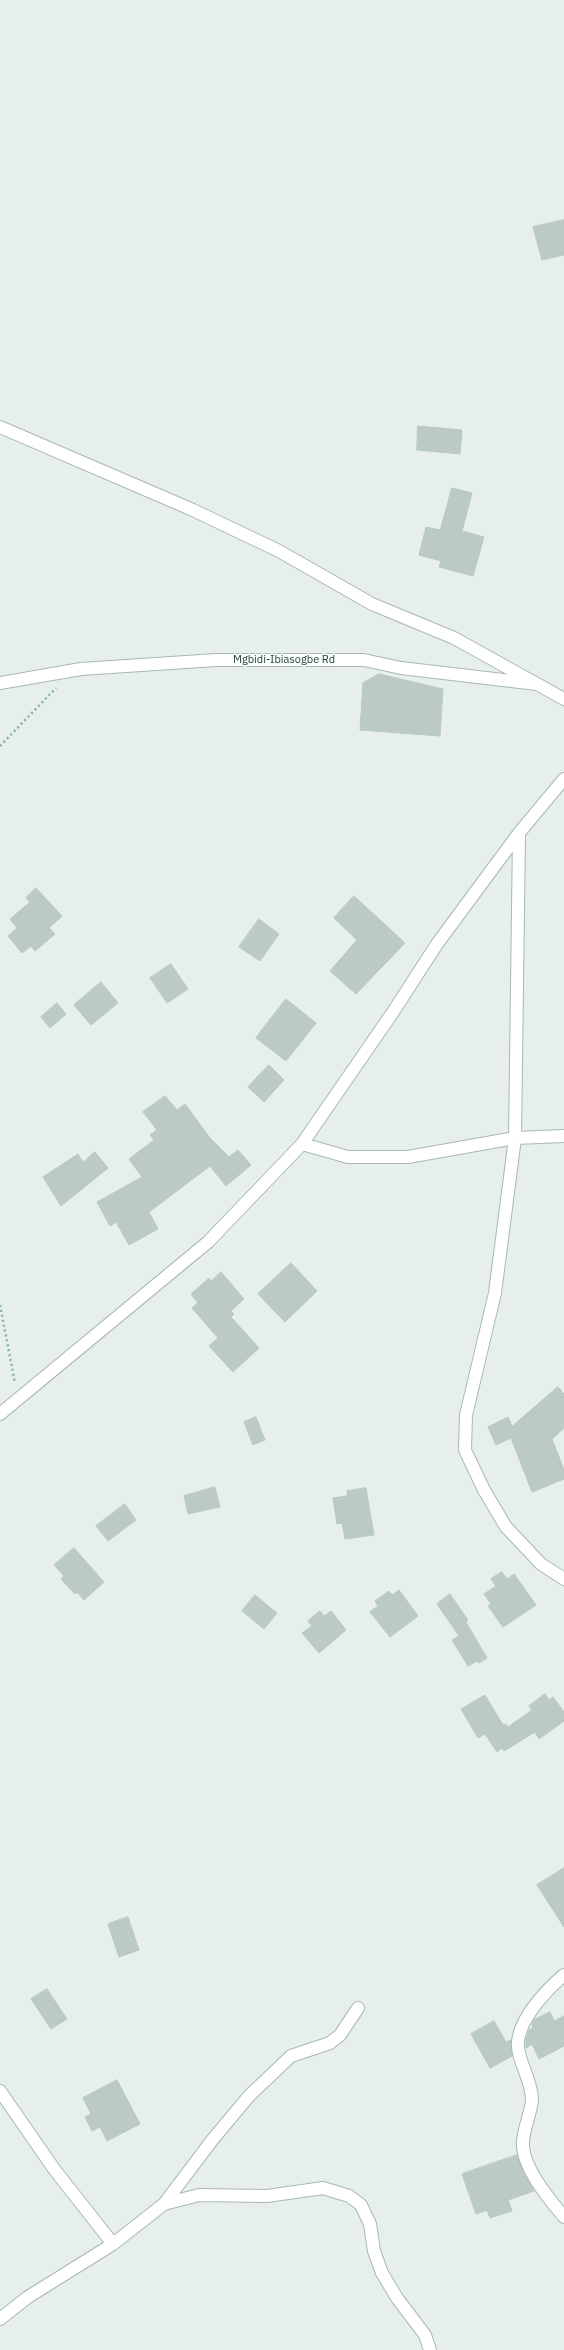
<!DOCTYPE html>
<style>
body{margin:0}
canvas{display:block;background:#e6efeb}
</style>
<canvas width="564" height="2350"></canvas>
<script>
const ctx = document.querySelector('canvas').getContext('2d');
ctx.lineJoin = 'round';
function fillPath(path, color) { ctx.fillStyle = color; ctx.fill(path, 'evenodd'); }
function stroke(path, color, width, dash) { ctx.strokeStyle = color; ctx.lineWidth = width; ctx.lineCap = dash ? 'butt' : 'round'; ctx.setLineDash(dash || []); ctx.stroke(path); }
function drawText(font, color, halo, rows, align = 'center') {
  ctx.font = font + ' "IBM Plex Sans",sans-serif'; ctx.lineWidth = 3; ctx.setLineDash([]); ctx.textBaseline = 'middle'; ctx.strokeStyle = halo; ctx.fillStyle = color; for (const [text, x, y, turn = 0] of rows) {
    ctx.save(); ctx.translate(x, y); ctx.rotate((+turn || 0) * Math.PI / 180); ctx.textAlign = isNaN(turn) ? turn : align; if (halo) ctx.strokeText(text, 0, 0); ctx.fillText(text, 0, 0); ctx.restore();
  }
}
const building = new Path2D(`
 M 564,220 L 564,255 L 542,260 L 533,227 Z
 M 418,426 L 462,430 L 460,454 L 417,450 Z
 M 452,488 L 472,493 L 462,531 L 484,537 L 473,576 L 439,567 L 441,561 L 419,555 L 426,527 L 440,530 Z
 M 379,674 L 443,689 L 440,736 L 360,730 L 363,683 Z
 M 36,888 L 62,916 L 49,928 L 55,934 L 35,951 L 31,946 L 22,953 L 8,936 L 17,928 L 10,919 L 30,902 L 26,898 Z
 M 354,896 L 405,943 L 356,994 L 330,971 L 357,940 L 334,918 Z
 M 259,919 L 279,934 L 260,961 L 239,947 Z
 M 171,964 L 188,989 L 167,1003 L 150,978 Z
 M 101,982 L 118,1003 L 91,1025 L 74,1005 Z
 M 286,999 L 316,1023 L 286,1061 L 256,1038 Z
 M 57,1003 L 66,1014 L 50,1028 L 41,1017 Z
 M 269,1065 L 284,1080 L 264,1102 L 248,1087 Z
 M 165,1096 L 177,1110 L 185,1104 L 210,1138 L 229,1157 L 238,1150 L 251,1165 L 226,1186 L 210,1166 L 149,1212 L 158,1229 L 129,1245 L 116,1222 L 110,1226 L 97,1202 L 142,1177 L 129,1159 L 154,1140 L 150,1135 L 157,1130 L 143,1112 Z
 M 95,1152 L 108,1168 L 61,1206 L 43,1177 L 78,1154 L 83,1162 Z
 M 291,1263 L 317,1291 L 285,1322 L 258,1294 Z
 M 221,1272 L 244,1299 L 231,1311 L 234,1314 L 231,1317 L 259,1348 L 233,1372 L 209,1346 L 218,1338 L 192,1308 L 198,1303 L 191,1294 L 209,1278 L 211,1281 Z
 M 558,1387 L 564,1394 L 564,1428 L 552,1439 L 564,1470 L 564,1479 L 532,1492 L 511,1438 L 496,1445 L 488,1427 L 508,1417 L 512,1426 Z
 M 256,1417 L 265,1440 L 253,1445 L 244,1422 Z
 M 215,1487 L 220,1507 L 188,1514 L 184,1496 Z
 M 366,1488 L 374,1535 L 345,1539 L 342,1523 L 337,1524 L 333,1498 L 347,1496 L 347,1491 Z
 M 125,1504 L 136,1520 L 108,1541 L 96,1526 Z
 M 74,1548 L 104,1582 L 84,1600 L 77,1592 L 75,1594 L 61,1579 L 64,1576 L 54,1565 Z
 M 502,1572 L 507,1579 L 514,1574 L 536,1605 L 503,1627 L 488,1606 L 491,1604 L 484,1594 L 496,1586 L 491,1579 Z
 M 399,1590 L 418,1616 L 390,1637 L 370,1612 L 378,1606 L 375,1601 L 389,1591 L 392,1595 Z
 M 450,1594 L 468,1620 L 466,1622 L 487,1658 L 479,1663 L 477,1661 L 468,1666 L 452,1640 L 459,1636 L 437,1604 Z
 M 255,1595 L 277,1613 L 264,1629 L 242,1611 Z
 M 320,1611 L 324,1616 L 331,1611 L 346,1630 L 319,1653 L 302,1633 L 312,1626 L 308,1621 Z
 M 545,1694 L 549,1700 L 553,1697 L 564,1712 L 564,1721 L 539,1739 L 535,1732 L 504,1751 L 502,1748 L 497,1752 L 485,1734 L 478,1738 L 461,1709 L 485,1695 L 503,1725 L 506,1724 L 508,1727 L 532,1710 L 529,1706 Z
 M 564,1868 L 564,1927 L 537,1885 Z
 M 128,1917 L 139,1950 L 119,1957 L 108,1924 Z
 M 47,1989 L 67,2019 L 51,2029 L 31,1999 Z
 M 550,2012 L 554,2021 L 564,2016 L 564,2046 L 539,2059 L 532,2044 L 526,2048 L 526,2039 L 529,2030 L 533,2028 L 532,2025 L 534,2020 Z
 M 494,2021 L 506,2042 L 511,2040 L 512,2056 L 490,2068 L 471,2034 Z
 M 117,2080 L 140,2124 L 107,2141 L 100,2127 L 92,2131 L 85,2117 L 91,2114 L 83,2098 Z
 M 517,2155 L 524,2174 L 534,2191 L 508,2200 L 512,2211 L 490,2218 L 487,2210 L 476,2214 L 462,2174 Z`);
fillPath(building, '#bbcac4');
stroke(building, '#b8c9c2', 1);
const street = new Path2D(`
 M 0,427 L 193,510 L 279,551 L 372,604 L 454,638 L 537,684
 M 0,683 L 81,669 L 216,660 L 364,660 L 401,668 L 537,684 L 564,699
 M 519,833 L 515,1138 L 495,1293 L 466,1415 L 465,1450 L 484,1490 L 506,1527 L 541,1564 L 564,1579
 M 302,1144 L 348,1157 L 408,1157 L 515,1138 L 564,1136
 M 0,1414 L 208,1242 L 302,1144 L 393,1012 L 437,944 L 519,833 L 564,779
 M 564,1975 C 546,1990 516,2022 518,2047 C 520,2066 532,2081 532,2100 C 531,2113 524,2127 523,2141 C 521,2166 549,2199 564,2217
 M 0,2091 L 54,2169 L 113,2244
 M 164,2204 L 199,2195 L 267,2196 L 323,2188 L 349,2196 L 361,2205 L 370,2224 L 374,2251 L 382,2273 L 397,2298 L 425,2335 L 430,2350
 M 0,2319 L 28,2297 L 113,2244 L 164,2204 L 213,2139 L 249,2096 L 291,2056 L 330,2043 L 340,2035 L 358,2008`);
stroke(street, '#a8b8b2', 14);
stroke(new Path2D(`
 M 0,746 L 56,688
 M 0,1305 L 15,1383`), '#86b3a5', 2.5, [2, 3]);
stroke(street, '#fff', 12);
drawText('11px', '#24423a', '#f7fbf9', [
 ["Mgbidi-Ibiasogbe Rd",284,660]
]);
</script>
